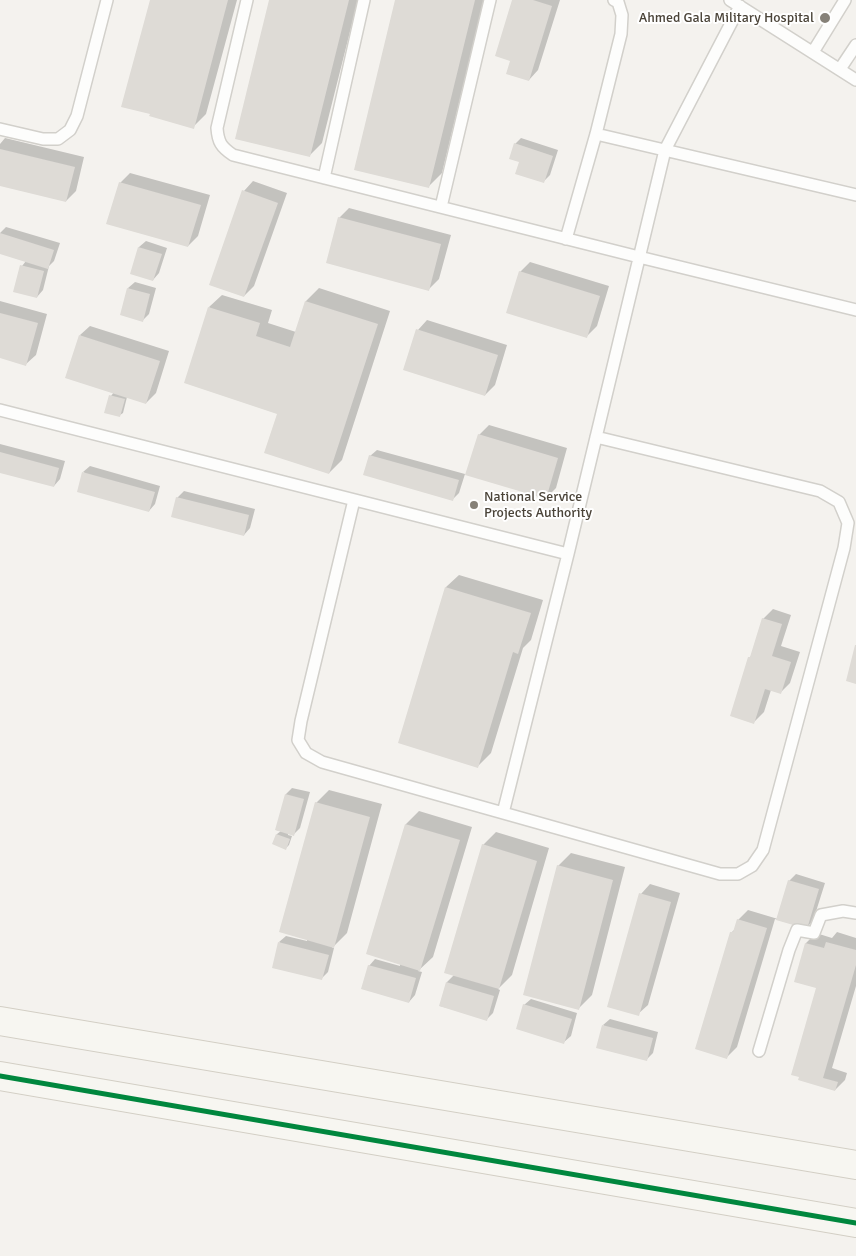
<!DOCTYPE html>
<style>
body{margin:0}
canvas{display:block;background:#f4f2ee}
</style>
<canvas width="856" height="1256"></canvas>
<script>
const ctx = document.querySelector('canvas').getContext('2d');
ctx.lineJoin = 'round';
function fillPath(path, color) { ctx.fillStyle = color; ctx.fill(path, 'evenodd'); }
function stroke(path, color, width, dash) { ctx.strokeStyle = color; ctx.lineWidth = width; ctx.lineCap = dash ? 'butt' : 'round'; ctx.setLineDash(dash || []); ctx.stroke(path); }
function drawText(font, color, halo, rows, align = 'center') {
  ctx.font = font + ' Signika,sans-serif'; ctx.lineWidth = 4; ctx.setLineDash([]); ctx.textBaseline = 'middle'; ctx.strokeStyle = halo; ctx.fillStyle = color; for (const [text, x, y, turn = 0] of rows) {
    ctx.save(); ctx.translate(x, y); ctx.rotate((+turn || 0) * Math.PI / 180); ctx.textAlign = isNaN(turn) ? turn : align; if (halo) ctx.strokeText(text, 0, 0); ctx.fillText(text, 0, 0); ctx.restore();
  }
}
fillPath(new Path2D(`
 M 151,0 L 237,0 L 206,114 L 193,127 L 151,113 Z
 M 271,0 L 358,0 L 322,143 L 309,156 Z
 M 396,0 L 484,0 L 442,173 L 429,186 Z
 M 514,0 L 560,0 L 538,70 L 529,80 L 512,60 Z
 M 5,138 L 84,157 L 76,191 L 66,201 L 0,185 L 0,144 Z
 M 521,138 L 558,150 L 550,175 L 544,181 L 520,161 L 515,144 Z
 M 130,173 L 210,195 L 198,236 L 188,246 L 120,183 Z
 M 253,181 L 287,193 L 254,286 L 244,296 L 244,191 Z
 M 349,208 L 451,235 L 439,279 L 429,289 L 339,218 Z
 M 6,227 L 60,243 L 54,261 L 49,266 L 43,290 L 37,297 L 22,266 L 26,261 L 0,253 L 0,233 Z
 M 146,241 L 167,248 L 159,273 L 153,280 L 131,273 L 139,247 Z
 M 530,262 L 609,286 L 597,326 L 587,336 L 520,272 Z
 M 135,282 L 156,288 L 149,314 L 143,320 L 128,288 Z
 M 319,288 L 390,311 L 342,460 L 329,473 L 279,413 L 209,307 L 222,295 L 272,310 L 268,323 L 296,332 L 306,301 Z
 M 0,301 L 47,314 L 36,355 L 26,364 L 0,357 Z
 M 427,320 L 507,345 L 495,385 L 485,395 L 418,330 Z
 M 90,326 L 169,351 L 156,393 L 146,403 L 127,397 L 123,413 L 120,415 L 111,396 L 114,392 L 80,335 Z
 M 489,425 L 567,448 L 556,488 L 546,498 L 479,435 Z
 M 0,444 L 65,461 L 60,479 L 54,486 L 0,472 Z
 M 377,450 L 465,474 L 459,493 L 453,499 L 370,456 Z
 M 90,466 L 160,486 L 155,504 L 149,511 L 83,472 Z
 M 184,491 L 255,509 L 250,528 L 244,535 L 177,498 Z
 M 459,575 L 543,600 L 531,640 L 523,648 L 491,753 L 478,766 L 446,587 Z
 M 773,609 L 791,615 L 781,646 L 800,652 L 790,683 L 780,693 L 771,690 L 764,712 L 754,722 L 749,658 L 752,655 L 763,619 Z
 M 292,788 L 310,792 L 300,828 L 294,834 L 288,833 L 288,835 L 292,836 L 289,845 L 286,848 L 274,843 L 277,834 L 281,831 L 276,830 L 286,794 Z
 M 329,790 L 382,804 L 347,933 L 332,948 L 334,948 L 328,972 L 321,979 L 279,942 L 286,936 L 307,941 L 316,803 Z
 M 419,811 L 472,827 L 433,957 L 418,971 L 422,972 L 415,995 L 409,1002 L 369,966 L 375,959 L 400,966 L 406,824 Z
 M 496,832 L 549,848 L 512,975 L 498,989 L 500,990 L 493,1013 L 487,1019 L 440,1006 L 447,982 L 454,975 L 483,845 Z
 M 571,853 L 625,867 L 592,995 L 579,1008 L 558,866 Z
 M 796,874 L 825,883 L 813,921 L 806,928 L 775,919 L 737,1047 L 727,1057 L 732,932 L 736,928 L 738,920 L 748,910 L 778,919 L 789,881 Z
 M 650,884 L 680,893 L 648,1005 L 638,1014 L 641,894 Z
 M 837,932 L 856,938 L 856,986 L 832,1068 L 847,1073 L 845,1080 L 835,1090 L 799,1079 L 818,987 L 796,981 L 806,943 L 816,933 L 832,938 Z
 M 531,999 L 577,1013 L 571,1036 L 564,1042 L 524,1005 Z
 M 610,1019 L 658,1032 L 653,1053 L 646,1060 L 603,1025 Z`), '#0003');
fillPath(new Path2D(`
 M 150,0 L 228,0 L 194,129 L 149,116 L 150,114 L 121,107 Z
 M 269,0 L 349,0 L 310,157 L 235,139 Z
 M 395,0 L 475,0 L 429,188 L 354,170 Z
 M 512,0 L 533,0 L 552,6 L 529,81 L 506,74 L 510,61 L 495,56 Z
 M 514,143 L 553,156 L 544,183 L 515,174 L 519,162 L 509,159 Z
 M 0,149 L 75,167 L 66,202 L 0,186 Z
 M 119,182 L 201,205 L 188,247 L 106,224 Z
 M 242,190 L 278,203 L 244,297 L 209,285 Z
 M 338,217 L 441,244 L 429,291 L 326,263 Z
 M 0,233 L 54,250 L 48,269 L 0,254 Z
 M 138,247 L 162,254 L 153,281 L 130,274 Z
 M 20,265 L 44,271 L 37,298 L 13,292 Z
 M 519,271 L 600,296 L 587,338 L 506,313 Z
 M 127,288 L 150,294 L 143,322 L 120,315 Z
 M 305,301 L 378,324 L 329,474 L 264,453 L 277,414 L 184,383 L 208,307 L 260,323 L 256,336 L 290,347 Z
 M 0,313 L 38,323 L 26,366 L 0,358 Z
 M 416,329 L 498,355 L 485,396 L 403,370 Z
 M 79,335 L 160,361 L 146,404 L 65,378 Z
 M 109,395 L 125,399 L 120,417 L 104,413 Z
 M 478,434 L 558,458 L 546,499 L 465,475 Z
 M 0,452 L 59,468 L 54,487 L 0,473 Z
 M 369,455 L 459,480 L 453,501 L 363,475 Z
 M 82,472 L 155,492 L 149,512 L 77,492 Z
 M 176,497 L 249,515 L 244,536 L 171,517 Z
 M 445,587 L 531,613 L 518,654 L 513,652 L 478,768 L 398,743 Z
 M 762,618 L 782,624 L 772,656 L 791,662 L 781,694 L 765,689 L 754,724 L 730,716 L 748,657 L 750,657 Z
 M 855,645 L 856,645 L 856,684 L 846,681 Z
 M 285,794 L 304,799 L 294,836 L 275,830 Z
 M 315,802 L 370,817 L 334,948 L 279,932 Z
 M 405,824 L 460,840 L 420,971 L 366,954 Z
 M 276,834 L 290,839 L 286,850 L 272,844 Z
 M 482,844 L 537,861 L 499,989 L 444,973 Z
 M 557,865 L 613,880 L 579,1010 L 523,995 Z
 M 788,880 L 819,889 L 807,929 L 776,920 Z
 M 639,893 L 671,902 L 639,1016 L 607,1007 Z
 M 737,919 L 767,928 L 727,1059 L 695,1049 L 730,932 L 733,932 Z
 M 278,942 L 329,955 L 322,980 L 272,968 Z
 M 826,942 L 856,950 L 856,965 L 823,1078 L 838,1082 L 835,1091 L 798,1080 L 799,1077 L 791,1075 L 816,988 L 794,982 L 805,943 L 824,948 Z
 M 368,965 L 416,978 L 409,1003 L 361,989 Z
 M 446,982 L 494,996 L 487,1021 L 439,1006 Z
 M 523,1004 L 572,1019 L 564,1044 L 516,1029 Z
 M 602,1025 L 653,1038 L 647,1061 L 596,1048 Z`), '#dedbd6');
const lane = new Path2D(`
 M 247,0 L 217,128 C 218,142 221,147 233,155 L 639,257 L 856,310
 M 730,0 L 856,80
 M 813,52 L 845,0
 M 840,69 L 856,45
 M 0,129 L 43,139 L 58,139 L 70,130 L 77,116 L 107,0
 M 596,134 L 856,195
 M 324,178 L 364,0
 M 441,207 L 490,0
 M 566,239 L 596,134 L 621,34 L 622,15 L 618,2 L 614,0
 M 0,410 L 568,554
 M 354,500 L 301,721 L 298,740 L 306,753 L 322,762 L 720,874 L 738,874 L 752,866 L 763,850 L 844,548 L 848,523 L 839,502 L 820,491 L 596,437
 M 503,813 L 568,554 L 665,150 L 740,6
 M 759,1051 L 789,950 L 797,930 L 814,933 L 821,915 L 843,911 L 856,913`);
const secondary = new Path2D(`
 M 0,1021 L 856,1165
 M 0,1076 L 856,1223`);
stroke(lane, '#d2d0cb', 14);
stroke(secondary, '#d3cfc5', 30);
stroke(lane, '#fdfdfc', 11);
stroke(secondary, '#f7f6f1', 28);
stroke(new Path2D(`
 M 0,1076 L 856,1223`), '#00873e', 5);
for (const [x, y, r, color] of [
 [825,18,6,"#868178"],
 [474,505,5,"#868178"]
]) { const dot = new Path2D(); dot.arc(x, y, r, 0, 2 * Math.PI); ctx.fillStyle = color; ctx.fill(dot); stroke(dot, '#fff', 2); }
drawText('14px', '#4b4439', '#fff', [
 ["Ahmed Gala Military Hospital",814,18],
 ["National Service",484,497,"left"],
 ["Projects Authority",484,513,"left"]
], 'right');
</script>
